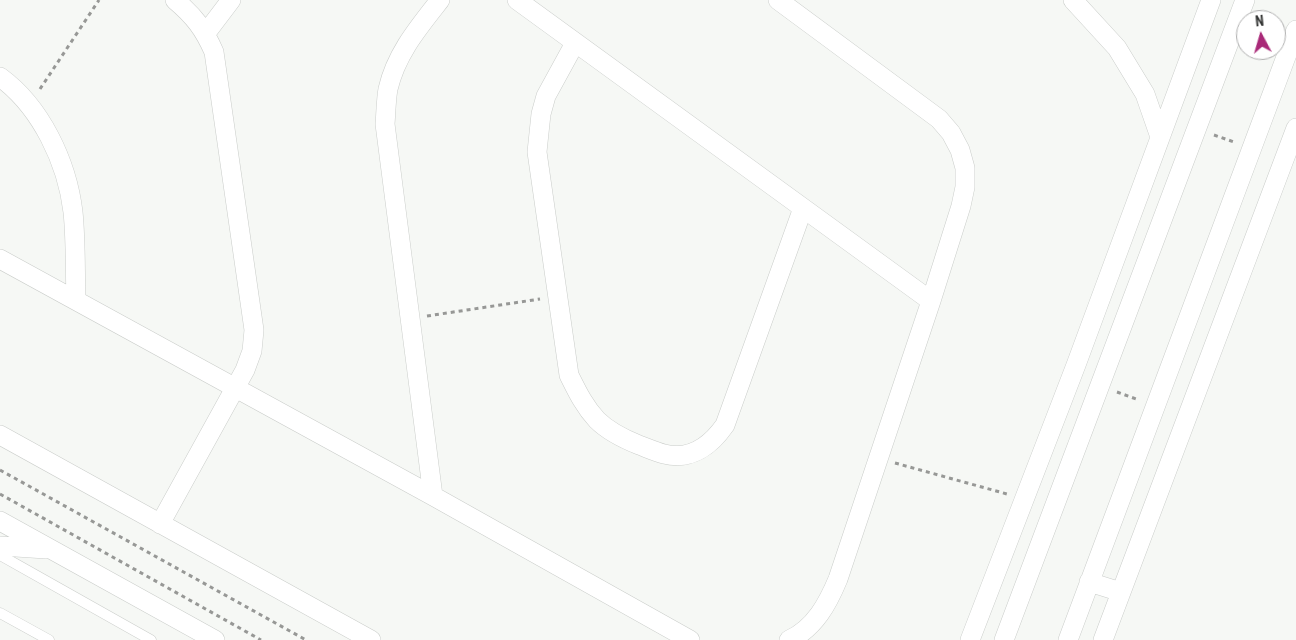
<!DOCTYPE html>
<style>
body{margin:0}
#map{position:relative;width:1296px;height:640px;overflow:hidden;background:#f6f8f5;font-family:"Roboto Condensed",sans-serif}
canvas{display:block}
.north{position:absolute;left:1236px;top:10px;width:50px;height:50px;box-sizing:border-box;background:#fff;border:1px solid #aeaeae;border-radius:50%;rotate:354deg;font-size:14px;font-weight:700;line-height:20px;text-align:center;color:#343534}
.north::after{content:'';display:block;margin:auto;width:18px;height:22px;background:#a92978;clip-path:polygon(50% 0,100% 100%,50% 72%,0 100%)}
</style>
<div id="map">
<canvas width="1296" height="640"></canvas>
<div class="north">N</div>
</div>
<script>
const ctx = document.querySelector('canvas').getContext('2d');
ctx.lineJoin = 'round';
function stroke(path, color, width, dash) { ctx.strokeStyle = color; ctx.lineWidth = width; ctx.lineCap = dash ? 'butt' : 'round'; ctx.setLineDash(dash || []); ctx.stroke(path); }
const service = new Path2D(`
 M 0,555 L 151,640
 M 0,613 L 49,640`);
const minor = new Path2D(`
 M 517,0 L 931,301
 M 778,0 L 939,119 L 951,133 L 960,150 L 965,168 L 965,187 L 961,206 L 931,301 L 838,579 C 828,603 815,628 789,640
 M 1073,0 L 1117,48 L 1145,94 L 1160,137
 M 206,33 L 231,0
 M 575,43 L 546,96 L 541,114 L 537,152 L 569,375 C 577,391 584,406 597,420 C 609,432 624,439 639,445 C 647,448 656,452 664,454 C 691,461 711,445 725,425 L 803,208
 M 0,77 C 41,107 67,162 73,212 C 76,241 75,271 76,300
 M 0,259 L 433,496 L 690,640
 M 0,435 L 371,640
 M 433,496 L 385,124 C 386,113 386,100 388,89 C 396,54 418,28 440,0
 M 0,521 L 215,640
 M 160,524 L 245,370 L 252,351 L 254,330 L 214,52 C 204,29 194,16 175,0
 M 0,546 L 46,549
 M 1089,582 L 1121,592
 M 970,640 L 1076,365 L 1211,0
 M 1004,640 L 1245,0
 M 1068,640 L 1296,30
 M 1103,640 L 1296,128`);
stroke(service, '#cacdca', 11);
stroke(minor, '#cacdca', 20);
stroke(new Path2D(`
 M 40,89 L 99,0
 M 1214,135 L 1234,142
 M 427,316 L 540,299
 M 1117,392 L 1139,400
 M 895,463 L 1007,494
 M 0,470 L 306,640
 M 0,494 L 261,640`), '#979896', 3, [4, 4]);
stroke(service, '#fff', 10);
stroke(minor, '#fff', 19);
</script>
